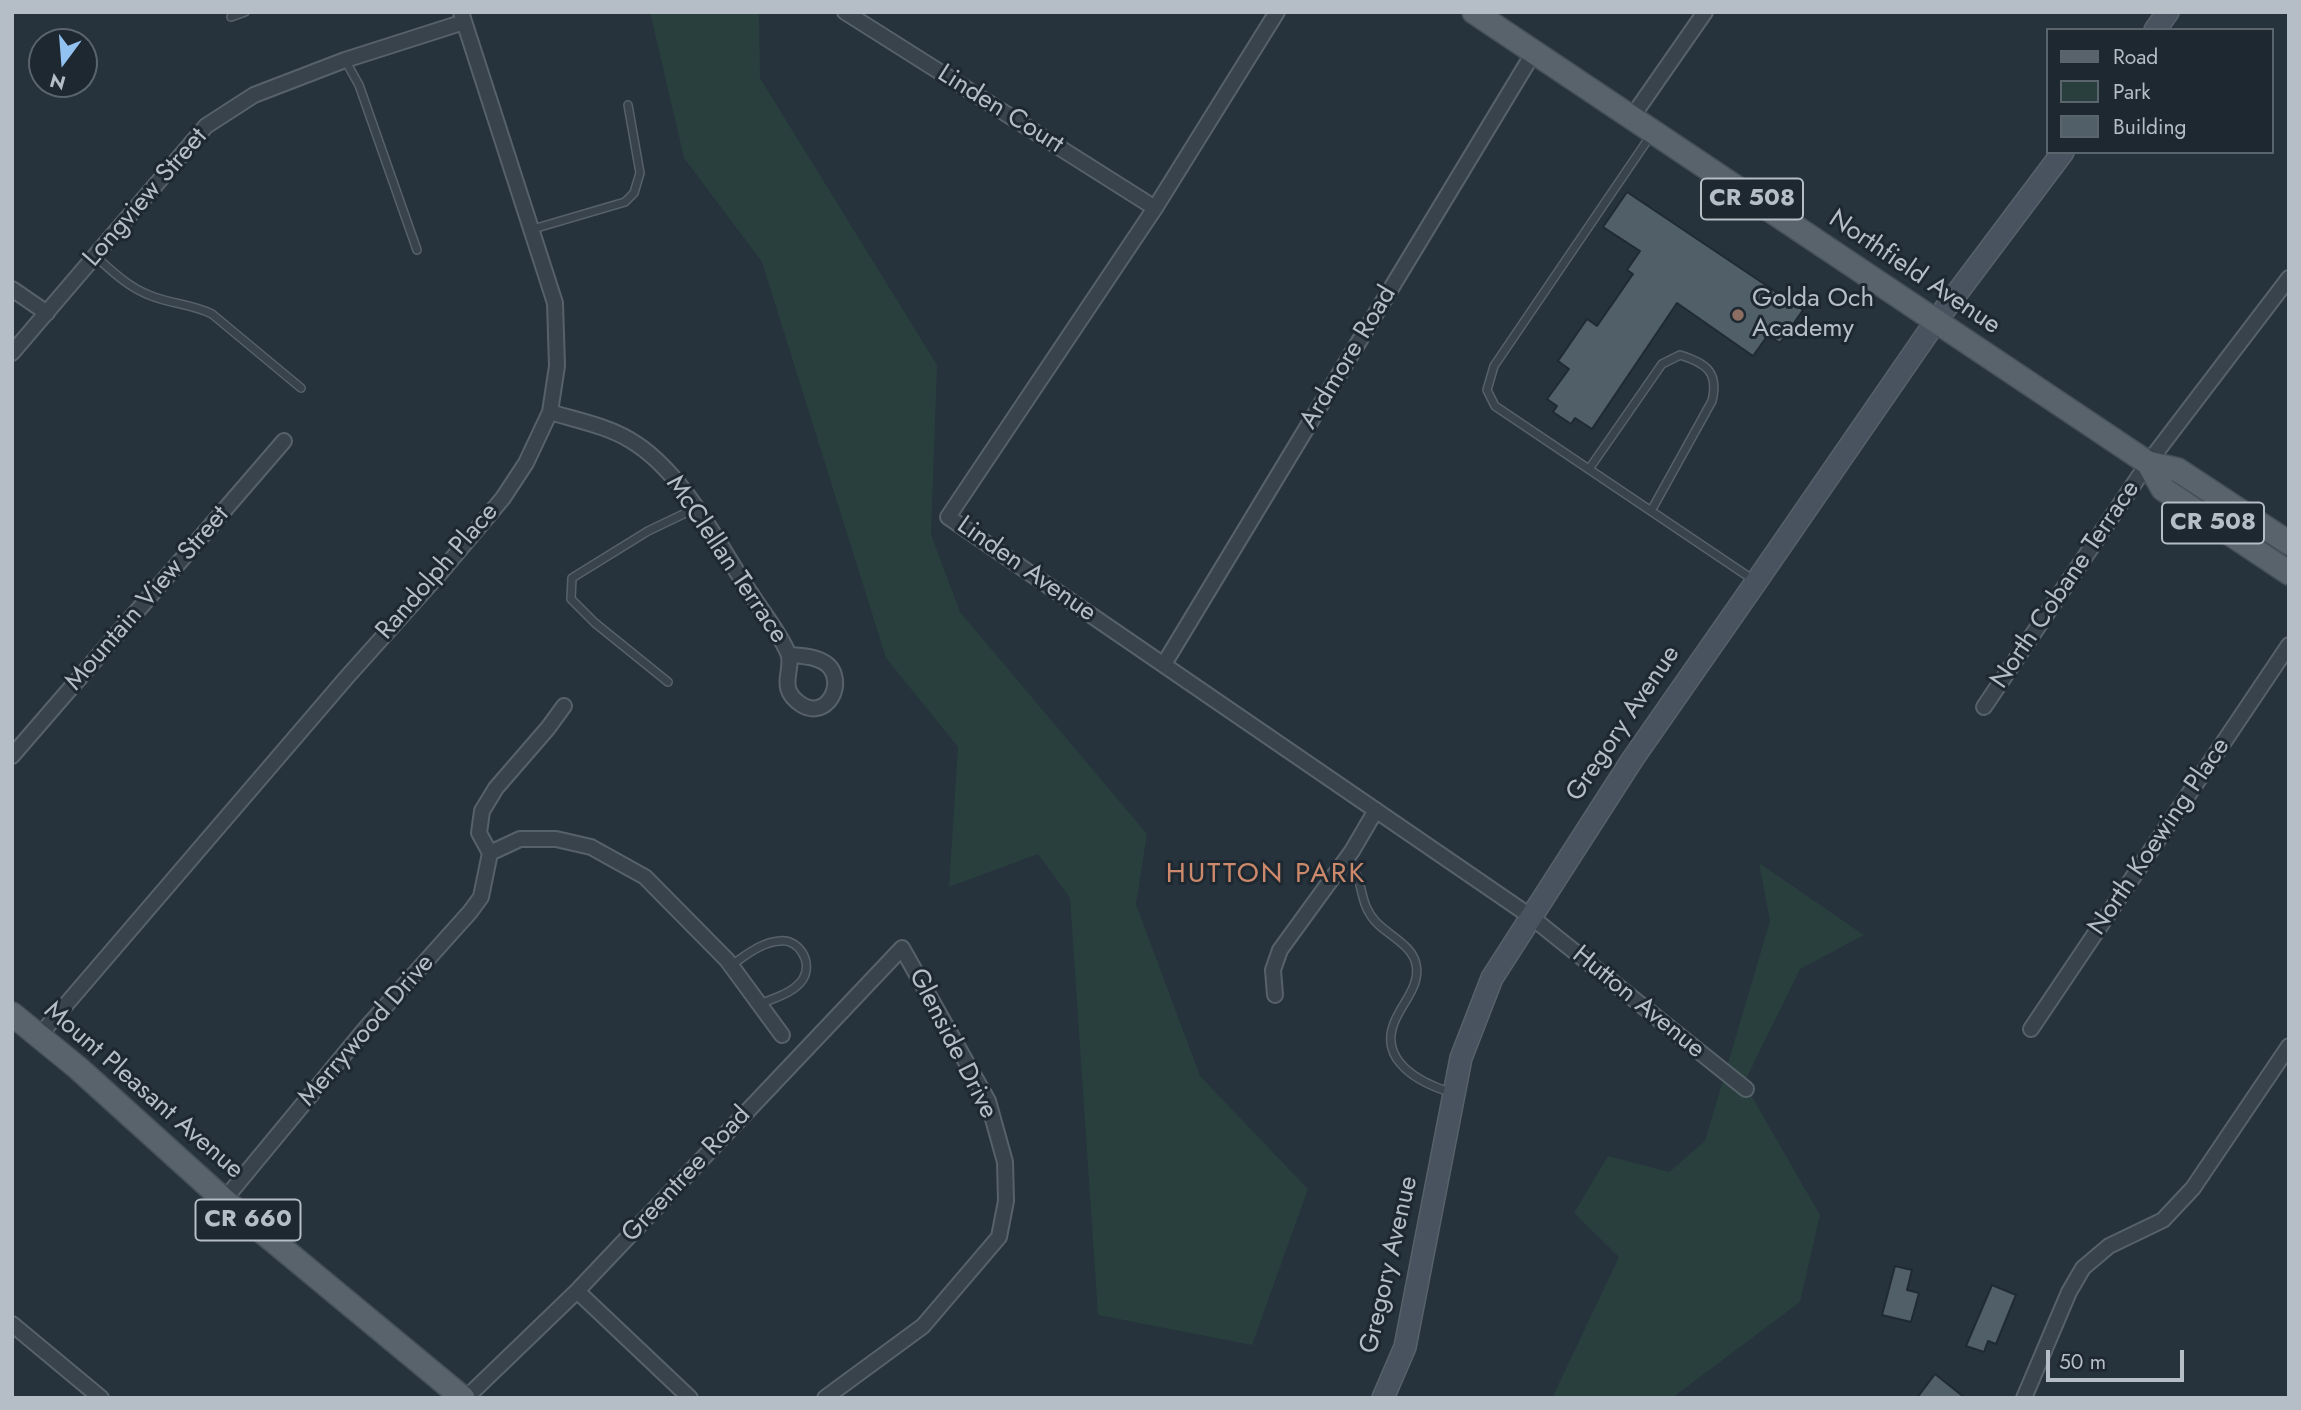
<!DOCTYPE html>
<style>
body{margin:0}
#map{position:relative;width:2301px;height:1410px;overflow:hidden;background:#26323c;font-family:Jost,sans-serif}
canvas{display:block}
.frame{position:absolute;inset:0;border:14px solid #b5bec7;pointer-events:none}
.legend{position:absolute;left:2046px;top:28px;width:228px;height:126px;box-sizing:border-box;background:#1e2831;border:2px solid #5a646d;margin:0;padding:9px 12px;list-style:none;font-size:21px;color:#b5bec7}
.legend li{display:flex;align-items:center;gap:14px;height:35px}
.legend b{width:35px;border:2px solid #5a646d}
.north{position:absolute;left:28px;top:28px;width:70px;height:70px;box-sizing:border-box;background:#1e2831;border:2px solid #5a646d;border-radius:50%;rotate:196deg;font-size:19px;font-weight:700;line-height:28px;text-align:center;color:#b5bec7}
.north::after{content:'';display:block;margin:auto;width:24px;height:32px;background:#92c2f0;clip-path:polygon(50% 0,100% 100%,50% 72%,0 100%)}
.scale{position:absolute;left:2046px;top:1350px;width:138px;height:32px;box-sizing:border-box;border:4px solid #b5bec7;border-top:0;padding-left:9px;font-size:21px;line-height:24px;white-space:nowrap;color:#b5bec7;-webkit-text-stroke:5px #1e2831;paint-order:stroke}
</style>
<div id="map">
<canvas width="2301" height="1410"></canvas>
<div class="frame"></div>
<ul class="legend">
<li><b style="height:9px;background:#58636c"></b>Road</li>
<li><b style="height:19px;background:#293f3e"></b>Park</li>
<li><b style="height:19px;background:#515f69"></b>Building</li>
</ul>
<div class="north">N</div>
<div class="scale">50 m</div>
</div>
<script>
const ctx = document.querySelector('canvas').getContext('2d');
ctx.lineJoin = 'round';
function fillPath(path, color) { ctx.fillStyle = color; ctx.fill(path, 'evenodd'); }
function stroke(path, color, width, dash) { ctx.strokeStyle = color; ctx.lineWidth = width; ctx.lineCap = dash ? 'butt' : 'round'; ctx.setLineDash(dash || []); ctx.stroke(path); }
function drawText(font, color, halo, rows, align = 'center') {
  ctx.font = font + ' Jost,sans-serif'; ctx.lineWidth = 6; ctx.setLineDash([]); ctx.textBaseline = 'middle'; ctx.strokeStyle = halo; ctx.fillStyle = color; for (const [text, x, y, turn = 0] of rows) {
    ctx.save(); ctx.translate(x, y); ctx.rotate((+turn || 0) * Math.PI / 180); ctx.textAlign = isNaN(turn) ? turn : align; if (halo) ctx.strokeText(text, 0, 0); ctx.fillText(text, 0, 0); ctx.restore();
  }
}
fillPath(new Path2D(`
 M 650,12 L 759,12 L 760,78 L 937,365 L 931,535 L 960,612 L 1147,834 L 1136,904 L 1200,1076 L 1308,1189 L 1252,1345 L 1098,1315 L 1070,898 L 1038,854 L 949,887 L 958,747 L 886,658 L 762,262 L 684,158 Z
 M 1759,863 L 1864,935 L 1800,969 L 1744,1083 L 1820,1215 L 1800,1302 L 1672,1398 L 1552,1398 L 1619,1257 L 1574,1213 L 1608,1156 L 1669,1172 L 1705,1141 L 1770,921 Z`), '#293f3e');
const building = new Path2D(`
 M 1627,192 L 1803,310 L 1780,343 L 1768,335 L 1753,356 L 1677,303 L 1592,429 L 1575,418 L 1571,424 L 1553,412 L 1557,406 L 1547,399 L 1569,369 L 1558,361 L 1587,319 L 1597,326 L 1633,274 L 1627,270 L 1640,251 L 1603,227 Z
 M 1895,1266 L 1912,1270 L 1907,1290 L 1919,1293 L 1911,1322 L 1882,1315 Z
 M 1992,1285 L 2016,1295 L 1996,1344 L 1988,1341 L 1984,1352 L 1966,1346 Z
 M 1935,1374 L 1965,1398 L 1917,1398 Z`);
fillPath(building, '#515f69');
stroke(building, '#202a33', 2);
const lane = new Path2D(`
 M 231,17 L 245,12
 M 345,60 L 359,85 L 417,250
 M 1651,135 L 1494,366 L 1487,390 L 1495,406 L 1755,581
 M 533,229 L 625,202 L 634,193 L 640,173 L 628,105
 M 95,256 C 112,271 128,287 149,295 C 170,304 192,304 212,314 L 301,388
 M 1589,469 L 1662,364 L 1680,355 C 1706,363 1719,372 1712,401 L 1651,511
 M 668,682 L 595,623 L 571,599 L 572,578 L 648,531 L 696,508
 M 1346,860 C 1350,866 1355,872 1358,878 C 1363,894 1363,908 1376,922 C 1388,935 1412,945 1416,964 C 1421,986 1401,1004 1394,1023 C 1379,1061 1420,1083 1450,1092
 M 730,966 C 745,956 761,942 780,941 C 799,939 813,962 803,979 C 794,993 774,998 760,1004`);
const street = new Path2D(`
 M 845,12 L 1155,208
 M 1277,12 L 1155,208 L 948,517 L 1530,916 L 1746,1089
 M 1632,117 L 1705,12
 M 12,289 L 47,313
 M 12,353 L 206,126 L 254,95 L 345,60 L 464,22
 M 550,412 C 576,420 607,426 630,440 C 683,471 718,544 751,594 C 763,613 779,632 788,653 C 795,670 775,688 802,705 C 822,717 840,695 834,675 C 829,657 805,656 789,655
 M 1164,664 L 1534,52
 M 1984,707 L 2148,463 L 2289,278
 M 12,756 L 284,441
 M 490,853 L 479,833 L 482,811 L 496,788 L 548,728 L 564,706
 M 1275,995 L 1273,970 L 1280,950 L 1352,851 L 1376,810
 M 2031,1029 L 2289,645
 M 39,1036 L 347,677 L 441,572 L 503,498 L 526,463 L 550,412 L 557,366 L 555,303 L 461,12
 M 224,1200 L 366,1028 L 470,912 L 481,897 L 490,853 L 520,839 L 556,839 L 591,847 L 645,877 L 727,960 L 782,1035
 M 577,1291 L 690,1398
 M 12,1324 L 101,1398
 M 466,1398 L 577,1291 L 902,948 L 988,1101 L 1005,1162 L 1006,1201 L 999,1237 L 923,1326 L 825,1398
 M 2024,1398 L 2069,1292 L 2083,1268 L 2109,1246 L 2163,1220 L 2193,1188 L 2289,1046`);
const secondary = new Path2D(`
 M 2155,30 L 2168,12
 M 1383,1398 L 1405,1347 L 1461,1058 L 1492,978 L 1632,760 L 1756,582 L 1936,321 L 2063,152`);
const primary = new Path2D(`
 M 1474,12 L 2148,463 L 2178,470 L 2289,543
 M 2148,463 L 2163,489 L 2289,573
 M 12,1014 L 78,1068 L 224,1200 L 463,1398`);
stroke(lane, '#57616a', 10);
stroke(street, '#57616a', 18);
stroke(secondary, '#57616a', 24);
stroke(primary, '#454f58', 26);
stroke(lane, '#39434c', 7);
stroke(street, '#39434c', 14);
stroke(secondary, '#48535f', 21);
stroke(primary, '#58636c', 23);
for (const [x, y, r, color] of [
 [1738,315,7,"#8d6e63"]
]) { const dot = new Path2D(); dot.arc(x, y, r, 0, 2 * Math.PI); ctx.fillStyle = color; ctx.fill(dot); stroke(dot, '#1e2831', 2.5); }
for (const [x, y, w] of [
 [1752,199,102],
 [2213,523,102],
 [248,1220,105]
]) { const box = new Path2D(); box.roundRect(x - w / 2, y - 20.5, w, 41, 5); ctx.fillStyle = '#1e2831'; ctx.fill(box); stroke(box, '#b5bec7', 2); }
drawText('bold 24px', '#b5bec7', null, [
 ["CR 508",1752,199],
 ["CR 508",2213,523],
 ["CR 660",248,1220]
]);
drawText('26px', '#b5bec7', '#1e2831', [
 ["Linden Court",1000,110,32],
 ["Longview Street",146,198,-49],
 ["Northfield Avenue",1914,273,34],
 ["Ardmore Road",1349,358,-59],
 ["McClellan Terrace",726,560,56],
 ["Linden Avenue",1026,570,35],
 ["Randolph Place",438,572,-49],
 ["North Cobane Terrace",2066,585,-56],
 ["Mountain View Street",148,599,-49],
 ["Gregory Avenue",1624,724,-56],
 ["North Koewing Place",2160,837,-56],
 ["Hutton Avenue",1638,1003,39],
 ["Merrywood Drive",367,1031,-49],
 ["Glenside Drive",952,1044,63],
 ["Mount Pleasant Avenue",143,1091,41],
 ["Greentree Road",687,1175,-47],
 ["Gregory Avenue",1390,1265,-77]
]);
drawText('26px', '#b5bec7', '#1e2831', [
 ["Golda Och",1752,300],
 ["Academy",1752,330]
], 'left');
ctx.letterSpacing = '2px';
drawText('28px', '#cd896b', '#1e2831', [
 ["HUTTON PARK",1266,875]
]);
ctx.letterSpacing = '0px';
</script>
